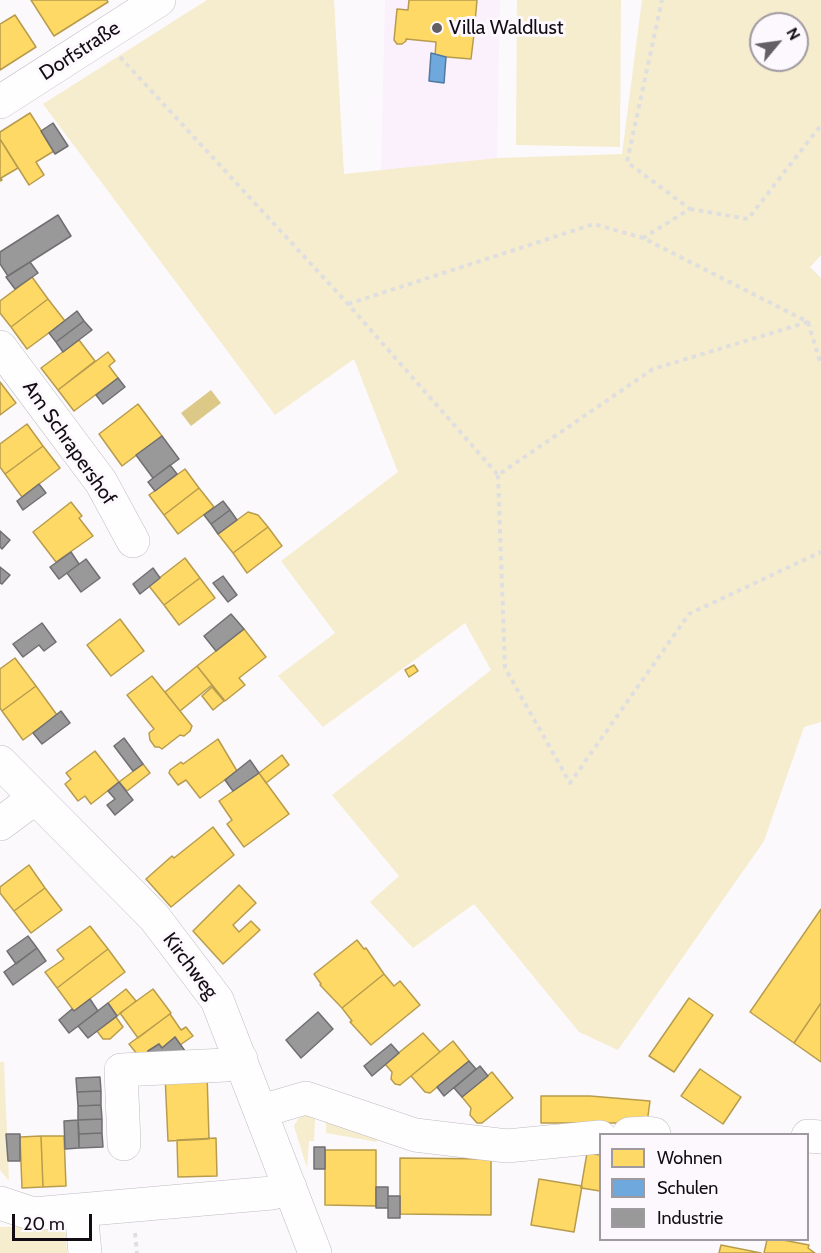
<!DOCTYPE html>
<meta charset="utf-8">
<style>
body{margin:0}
#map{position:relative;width:821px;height:1253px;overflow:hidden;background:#fbf9fc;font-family:Cabin,sans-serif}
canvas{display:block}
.legend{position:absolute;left:599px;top:1133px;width:210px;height:108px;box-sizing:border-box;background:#fcf8fd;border:2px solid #9f9aa0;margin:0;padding:8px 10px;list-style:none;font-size:18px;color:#130c14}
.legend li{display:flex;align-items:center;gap:12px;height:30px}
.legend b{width:30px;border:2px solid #9f9aa0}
.north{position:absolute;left:749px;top:12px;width:60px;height:60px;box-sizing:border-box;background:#fcf8fd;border:2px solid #9f9aa0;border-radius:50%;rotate:61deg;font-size:16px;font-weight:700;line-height:24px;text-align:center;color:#130c14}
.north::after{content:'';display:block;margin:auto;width:21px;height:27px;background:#645f65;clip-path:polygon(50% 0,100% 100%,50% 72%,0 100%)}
.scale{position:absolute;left:12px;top:1214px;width:80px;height:27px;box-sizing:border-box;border:3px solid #130c14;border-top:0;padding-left:8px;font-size:18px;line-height:21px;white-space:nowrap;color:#130c14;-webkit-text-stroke:4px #fcf8fd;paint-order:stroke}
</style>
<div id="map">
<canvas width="821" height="1253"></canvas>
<ul class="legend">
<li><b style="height:16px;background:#ffd966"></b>Wohnen</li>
<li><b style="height:16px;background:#6fa8dc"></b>Schulen</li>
<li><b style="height:16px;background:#999"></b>Industrie</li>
</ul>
<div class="north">N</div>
<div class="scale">20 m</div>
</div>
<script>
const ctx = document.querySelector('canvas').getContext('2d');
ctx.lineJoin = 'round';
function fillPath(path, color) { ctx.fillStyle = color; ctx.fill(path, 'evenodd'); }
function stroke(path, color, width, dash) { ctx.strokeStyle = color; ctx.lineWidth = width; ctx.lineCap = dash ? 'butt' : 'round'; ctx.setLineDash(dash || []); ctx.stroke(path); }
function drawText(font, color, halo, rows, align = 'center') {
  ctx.font = font + ' Cabin,sans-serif'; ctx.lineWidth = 6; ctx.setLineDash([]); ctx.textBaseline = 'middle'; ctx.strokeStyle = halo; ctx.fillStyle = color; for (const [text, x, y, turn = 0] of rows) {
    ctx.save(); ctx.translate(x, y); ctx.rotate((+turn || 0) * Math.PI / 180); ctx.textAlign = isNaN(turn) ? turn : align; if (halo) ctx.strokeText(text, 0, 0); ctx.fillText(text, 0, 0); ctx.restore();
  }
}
fillPath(new Path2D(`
 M 385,0 L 500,0 L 497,158 L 381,172 Z`), '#fbf1fd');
fillPath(new Path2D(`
 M 207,0 L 334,0 L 344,174 L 497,158 L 622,154 L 642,0 L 821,0 L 821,255 L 810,267 L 821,278 L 821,722 L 804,727 L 764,841 L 618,1050 L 579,1032 L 474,904 L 413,948 L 370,902 L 399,876 L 332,795 L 491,670 L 465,623 L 323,727 L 278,676 L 335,633 L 281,561 L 398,472 L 354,359 L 275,415 L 43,104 ZM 761,24 L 797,24 L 797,60 L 761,60 Z
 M 517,0 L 621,0 L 620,147 L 516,145 Z
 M 0,1062 L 4,1062 L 9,1181 L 0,1170 Z
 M 326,1111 L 375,1132 L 377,1142 L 326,1133 Z
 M 307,1113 L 315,1119 L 314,1141 L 309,1141 L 307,1168 L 294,1126 L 298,1119 Z
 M 65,1225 L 67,1253 L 0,1253 L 0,1227 Z`), '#f6ecce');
fillPath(new Path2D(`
 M 211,390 L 221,403 L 191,426 L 181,413 Z`), '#dcc988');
const homes = new Path2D(`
 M 31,0 L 107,0 L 108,2 L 54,36 Z
 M 409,0 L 477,0 L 475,22 L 480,23 L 479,35 L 474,34 L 471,59 L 435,56 L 436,42 L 406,39 L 406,41 L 402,44 L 397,44 L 394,40 L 397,9 L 408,10 Z
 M 15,15 L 36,47 L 0,70 L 0,24 Z
 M 30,113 L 54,151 L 36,162 L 44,175 L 29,185 L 0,139 L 0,132 Z
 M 0,139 L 18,168 L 1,178 L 2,180 L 0,181 Z
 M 32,277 L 48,299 L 11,327 L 0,313 L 0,301 Z
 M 48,299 L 65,321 L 27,349 L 11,327 Z
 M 79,340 L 95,361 L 58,390 L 41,368 Z
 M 108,352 L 115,361 L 109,366 L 118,378 L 74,411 L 58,390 Z
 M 0,382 L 16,403 L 0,415 Z
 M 138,404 L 162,436 L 122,466 L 99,434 Z
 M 27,424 L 43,446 L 5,474 L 0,467 L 0,444 Z
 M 43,446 L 60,468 L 22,497 L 5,474 Z
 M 185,469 L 199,488 L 164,515 L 149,495 Z
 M 199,488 L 214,507 L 178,534 L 164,515 Z
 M 71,502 L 82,516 L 79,518 L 93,536 L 56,562 L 33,532 Z
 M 248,512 L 258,515 L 268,527 L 233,553 L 218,534 Z
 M 268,527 L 282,546 L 247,573 L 233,553 Z
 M 185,558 L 200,578 L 164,605 L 149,586 Z
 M 200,578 L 215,598 L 179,625 L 164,605 Z
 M 120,619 L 144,651 L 111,676 L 87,645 Z
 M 244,629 L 266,657 L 239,678 L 245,685 L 225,701 L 197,666 Z
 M 15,658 L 36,686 L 2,711 L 0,708 L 0,669 Z
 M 414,665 L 418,671 L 409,677 L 405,670 Z
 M 197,666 L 212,685 L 180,711 L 165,692 Z
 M 152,676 L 192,726 L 190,731 L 184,736 L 180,735 L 162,749 L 159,747 L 155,747 L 150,740 L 149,733 L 154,729 L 127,695 Z
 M 36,686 L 57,715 L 23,740 L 2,711 Z
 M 212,687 L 224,701 L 213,710 L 202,696 Z
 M 218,739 L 237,771 L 200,798 L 186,780 L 178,785 L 169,773 L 170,770 L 181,762 L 183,764 Z
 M 95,751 L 119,782 L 91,804 L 85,796 L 78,801 L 65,784 L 71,779 L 66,773 Z
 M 282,755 L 289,765 L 266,783 L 259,773 Z
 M 143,764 L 150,773 L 127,791 L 119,782 Z
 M 259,773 L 289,814 L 244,847 L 227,824 L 232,820 L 219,801 Z
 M 213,827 L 234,855 L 171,907 L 146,879 L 172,856 L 174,858 Z
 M 29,865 L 45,888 L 14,911 L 0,893 L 0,887 Z
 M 239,885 L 256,903 L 233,925 L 239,932 L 251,921 L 260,930 L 223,964 L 193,931 Z
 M 45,888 L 62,910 L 31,933 L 14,911 Z
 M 821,909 L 821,1003 L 794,1043 L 750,1012 Z
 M 90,926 L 108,949 L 57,988 L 45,972 L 64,959 L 57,950 Z
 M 357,940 L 364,949 L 366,948 L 384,974 L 342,1008 L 320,985 L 321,984 L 314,974 Z
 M 108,949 L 125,972 L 74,1011 L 57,988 Z
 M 384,974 L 394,986 L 400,981 L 420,1005 L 371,1045 L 350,1022 L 352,1021 L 342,1008 Z
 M 126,989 L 136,1001 L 117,1016 L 108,1003 Z
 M 153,989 L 171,1013 L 138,1038 L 120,1013 Z
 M 689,998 L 713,1015 L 674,1072 L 649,1056 Z
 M 821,1003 L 821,1062 L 794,1043 Z
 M 170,1014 L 181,1030 L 186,1027 L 193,1036 L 180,1045 L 175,1037 L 162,1048 L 159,1044 L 148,1051 L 148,1059 L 141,1059 L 129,1044 Z
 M 116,1017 L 123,1027 L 110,1039 L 103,1039 L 97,1031 Z
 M 423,1033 L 440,1052 L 400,1085 L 395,1084 L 391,1079 L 392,1072 L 385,1064 Z
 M 453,1041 L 469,1061 L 430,1093 L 425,1092 L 411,1076 Z
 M 700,1069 L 741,1097 L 723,1124 L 681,1096 Z
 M 492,1072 L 513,1098 L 482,1123 L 477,1123 L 470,1115 L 471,1108 L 462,1097 Z
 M 207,1073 L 209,1139 L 168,1141 L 165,1075 Z
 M 541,1096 L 590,1096 L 650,1101 L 647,1123 L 541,1123 Z
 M 41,1136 L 64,1136 L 66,1186 L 43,1187 Z
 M 41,1136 L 43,1187 L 22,1188 L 20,1137 Z
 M 216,1138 L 217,1176 L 178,1177 L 177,1140 Z
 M 325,1150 L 376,1150 L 376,1206 L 325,1205 Z
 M 587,1153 L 600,1155 L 600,1191 L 581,1188 Z
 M 400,1158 L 491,1159 L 491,1215 L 400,1214 Z
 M 539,1179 L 582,1186 L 574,1232 L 531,1225 Z
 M 767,1240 L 783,1240 L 809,1245 L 808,1248 L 815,1253 L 764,1253 Z
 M 721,1245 L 761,1253 L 719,1253 Z`);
fillPath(homes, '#ffd966');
stroke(homes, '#b89c4d', 1.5);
const schools = new Path2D(`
 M 431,53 L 446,57 L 444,83 L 429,81 Z`);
fillPath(schools, '#6fa8dc');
stroke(schools, '#5379a0', 1.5);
const industry = new Path2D(`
 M 53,123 L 68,146 L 55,154 L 41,131 Z
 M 58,215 L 71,236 L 8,276 L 0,264 L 0,252 Z
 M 30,262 L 38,273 L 15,289 L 6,277 Z
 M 77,311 L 84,321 L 56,342 L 49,333 Z
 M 84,321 L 92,330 L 63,352 L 56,342 Z
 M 118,378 L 125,387 L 103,404 L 96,395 Z
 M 162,436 L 179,459 L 153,478 L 136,455 Z
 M 170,465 L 177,474 L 155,491 L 148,482 Z
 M 39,484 L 46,493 L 23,510 L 17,501 Z
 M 223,501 L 230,510 L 211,524 L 204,515 Z
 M 230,510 L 237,520 L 218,534 L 211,524 Z
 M 0,531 L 10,540 L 2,549 L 0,547 Z
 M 71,552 L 79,564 L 59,579 L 50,567 Z
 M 86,559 L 100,578 L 81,592 L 67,573 Z
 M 0,567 L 10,575 L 2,584 L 0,583 Z
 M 153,568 L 160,578 L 140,594 L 133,584 Z
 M 223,576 L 237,595 L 228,602 L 213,583 Z
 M 231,614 L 244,629 L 216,651 L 204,636 Z
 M 42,623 L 56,642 L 44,651 L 39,645 L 23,657 L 13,644 Z
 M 61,711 L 70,723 L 42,744 L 33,733 Z
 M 124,738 L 143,764 L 133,771 L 114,746 Z
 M 250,760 L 259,773 L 233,791 L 225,780 Z
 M 119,782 L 133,800 L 115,815 L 107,805 L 115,799 L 108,791 Z
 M 28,936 L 37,948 L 16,964 L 7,951 Z
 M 37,948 L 46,961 L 13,985 L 4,972 Z
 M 90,999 L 98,1011 L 69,1033 L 59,1020 L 72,1009 L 74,1011 Z
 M 108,1003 L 117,1016 L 88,1038 L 78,1026 Z
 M 318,1012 L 333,1029 L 301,1058 L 286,1040 Z
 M 175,1037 L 190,1058 L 148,1059 L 148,1051 L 159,1044 L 162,1048 Z
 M 391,1044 L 399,1053 L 372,1076 L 364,1066 Z
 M 469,1061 L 476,1069 L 444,1096 L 437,1087 Z
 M 480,1066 L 488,1076 L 462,1097 L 454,1088 Z
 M 100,1077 L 101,1091 L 77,1092 L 76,1078 Z
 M 101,1091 L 101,1105 L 78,1106 L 77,1092 Z
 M 101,1105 L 102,1119 L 78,1120 L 78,1106 Z
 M 102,1119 L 102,1133 L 79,1134 L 78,1120 Z
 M 78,1120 L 79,1148 L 65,1149 L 64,1121 Z
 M 102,1133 L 103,1147 L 79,1148 L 79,1134 Z
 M 6,1134 L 20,1134 L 20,1161 L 8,1161 Z
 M 314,1147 L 325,1147 L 325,1169 L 314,1169 Z
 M 376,1187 L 388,1187 L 388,1208 L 376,1208 Z
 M 388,1196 L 400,1196 L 400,1218 L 388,1218 Z`);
fillPath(industry, '#999');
stroke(industry, '#716f71', 1.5);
const minor = new Path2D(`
 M 0,102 L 159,0
 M 0,347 L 101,482 L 133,541
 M 0,762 L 154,917 L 217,1000 L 315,1253
 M 0,824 L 35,798
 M 261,1111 L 306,1098 L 415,1135 L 507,1146 L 600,1137
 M 629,1134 L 647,1133 L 654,1134
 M 808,1136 L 821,1137
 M 124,1144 L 121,1070 L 226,1065 L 241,1059
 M 0,1203 L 33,1214 L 272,1193 L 290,1187
 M 81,1210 L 85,1253`);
stroke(minor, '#c0bbc2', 34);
stroke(new Path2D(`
 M 120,57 L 348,304 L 498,475 L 653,369 L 808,322 L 643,238 L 690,209 L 627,162 L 662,0
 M 690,209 L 748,219 L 821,125
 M 348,304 L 594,224 L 643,238
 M 808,322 L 821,365
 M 498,475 L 505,668 L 570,783 L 689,614 L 821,552
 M 135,1233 L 137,1253`), '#e0dfe0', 4, [4.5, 4.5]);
stroke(minor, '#fefeff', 33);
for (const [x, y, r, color] of [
 [437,28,6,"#645f65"]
]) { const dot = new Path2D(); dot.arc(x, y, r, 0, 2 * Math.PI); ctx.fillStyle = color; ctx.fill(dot); stroke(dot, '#fcf8fd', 2); }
drawText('20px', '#130c14', '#fcf8fd', [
 ["Villa Waldlust",449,28]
], 'left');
drawText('20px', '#130c14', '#fcf8fd', [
 ["Dorfstraße",80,51,-33],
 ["Am Schrapershof",69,443,55],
 ["Kirchweg",190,966,53]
]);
</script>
